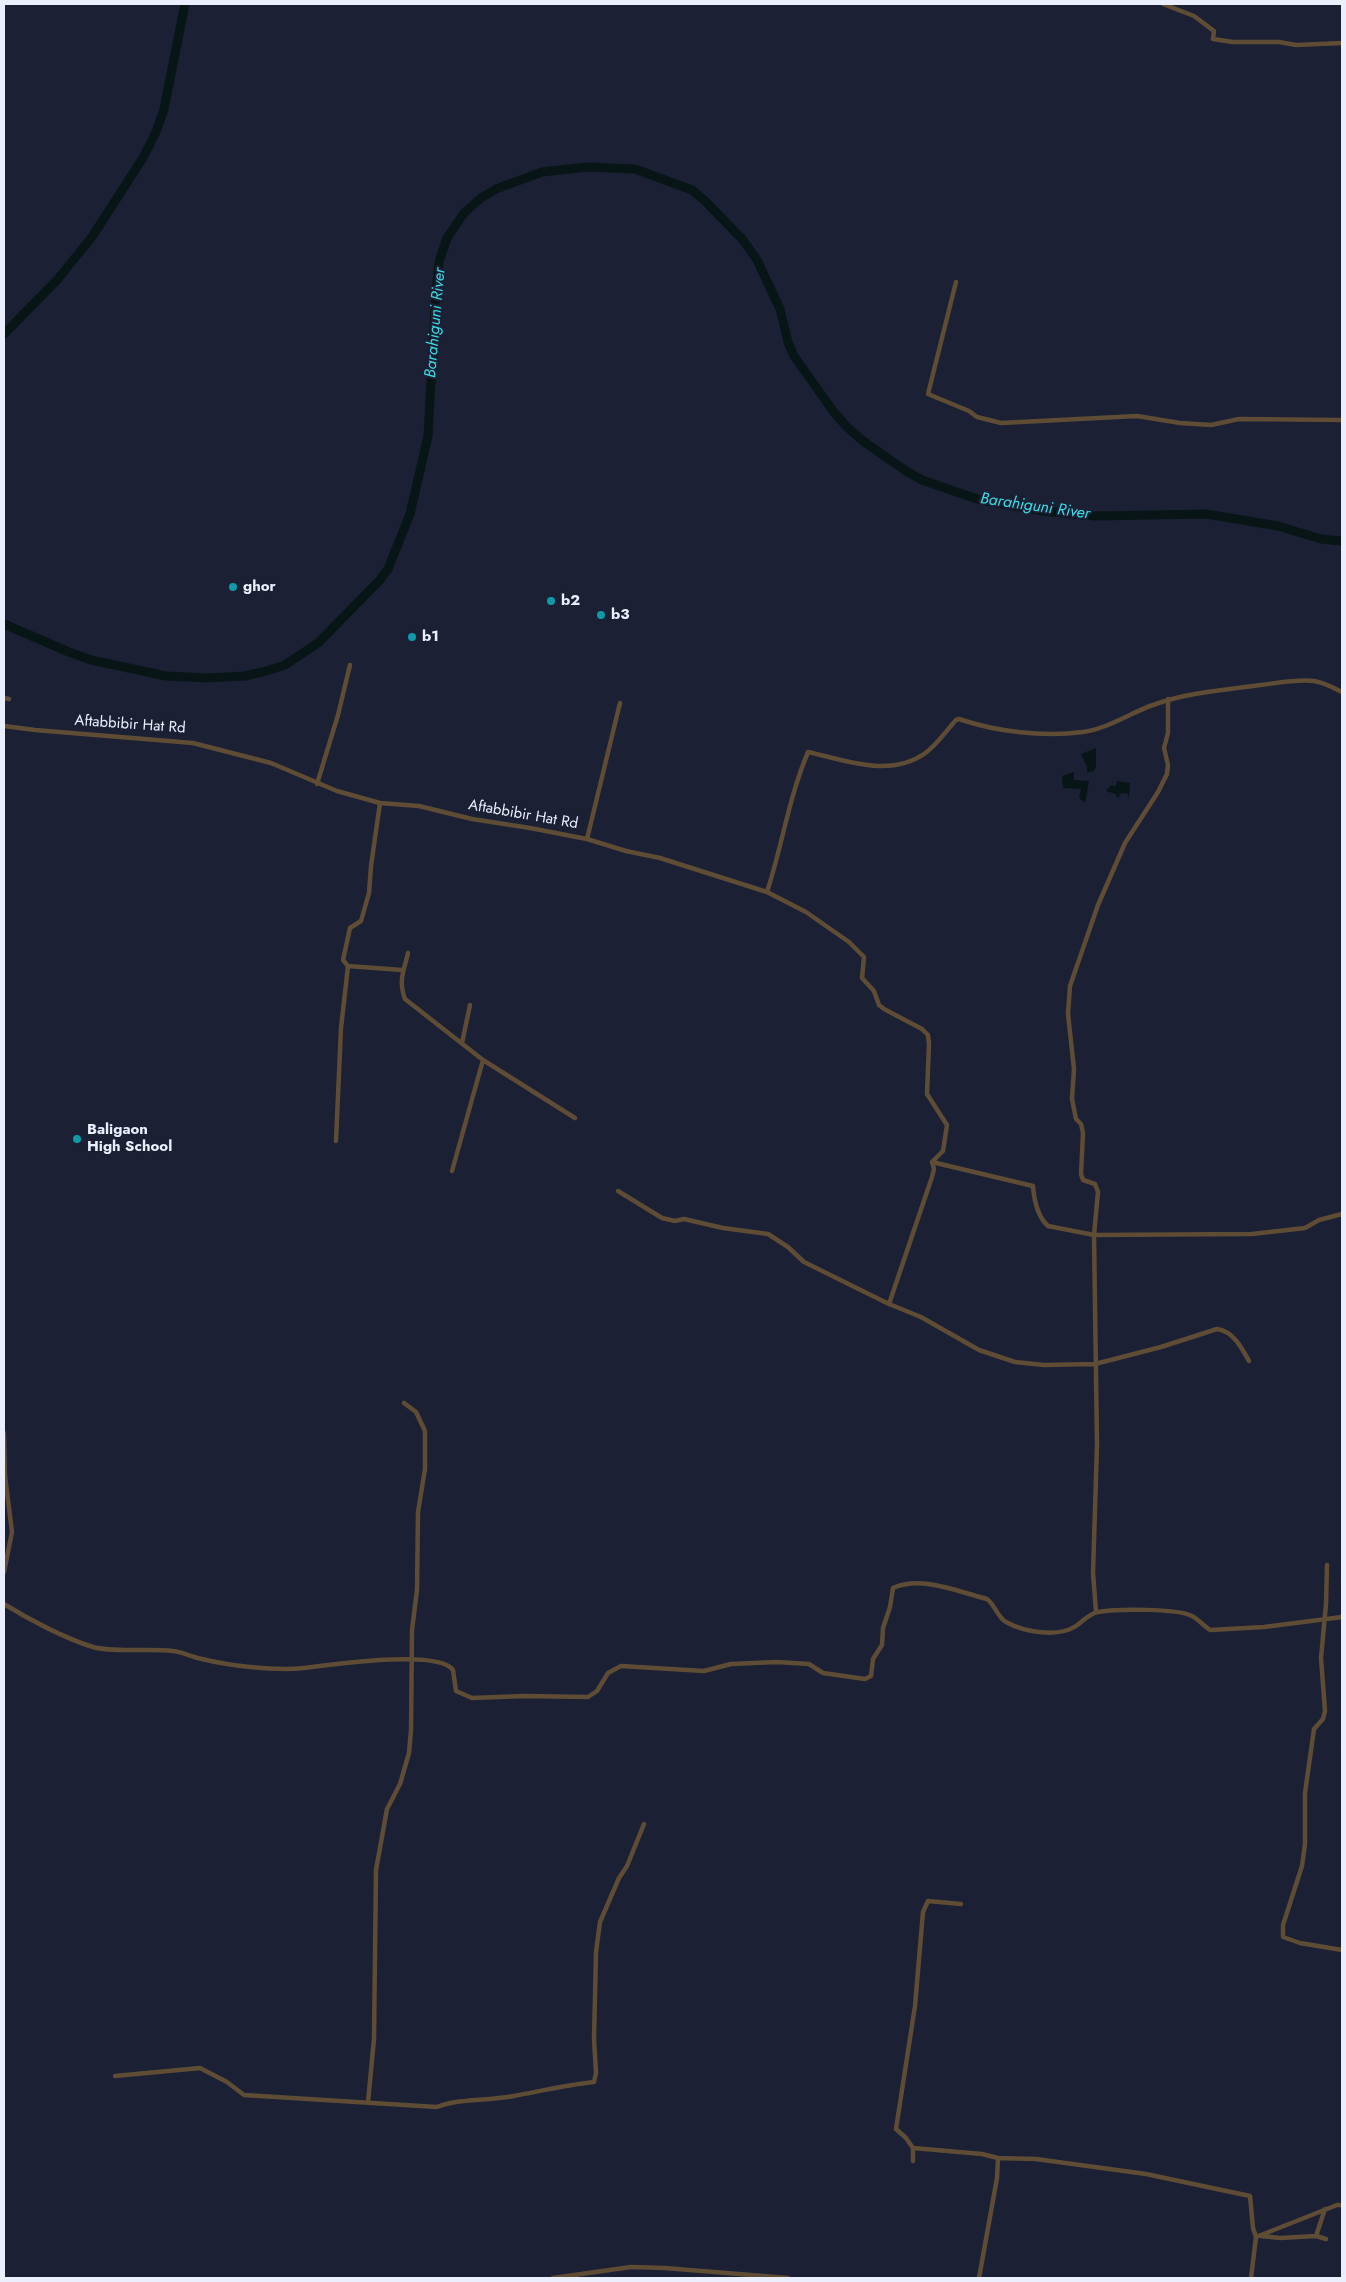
<!DOCTYPE html>
<style>
body{margin:0}
#map{position:relative;width:1346px;height:2282px;overflow:hidden;background:#1b2035;font-family:Jost,sans-serif}
canvas{display:block}
.frame{position:absolute;inset:0;border:5px solid #ebeffd;pointer-events:none}
</style>
<div id="map">
<canvas width="1346" height="2282"></canvas>
<div class="frame"></div>
</div>
<script>
const ctx = document.querySelector('canvas').getContext('2d');
ctx.lineJoin = 'round';
function fillPath(path, color) { ctx.fillStyle = color; ctx.fill(path, 'evenodd'); }
function stroke(path, color, width, dash) { ctx.strokeStyle = color; ctx.lineWidth = width; ctx.lineCap = dash ? 'butt' : 'round'; ctx.setLineDash(dash || []); ctx.stroke(path); }
function drawText(font, color, halo, rows, align = 'center') {
  ctx.font = font + ' Jost,sans-serif'; ctx.lineWidth = 4; ctx.setLineDash([]); ctx.textBaseline = 'middle'; ctx.strokeStyle = halo; ctx.fillStyle = color; for (const [text, x, y, turn = 0] of rows) {
    ctx.save(); ctx.translate(x, y); ctx.rotate((+turn || 0) * Math.PI / 180); ctx.textAlign = isNaN(turn) ? turn : align; if (halo) ctx.strokeText(text, 0, 0); ctx.fillText(text, 0, 0); ctx.restore();
  }
}
fillPath(new Path2D(`
 M 1096,748 L 1096,767 L 1094,771 L 1087,773 L 1087,767 L 1081,754 Z
 M 1074,772 L 1074,780 L 1089,781 L 1085,803 L 1079,798 L 1081,789 L 1063,788 L 1062,776 Z
 M 1117,781 L 1130,783 L 1129,799 L 1127,793 L 1119,794 L 1120,797 L 1116,797 L 1116,794 L 1106,791 L 1111,785 L 1116,786 Z`), '#081516');
stroke(new Path2D(`
 M 4,334 L 57,280 L 92,237 L 144,156 L 156,132 L 164,109 L 185,4
 M 4,624 L 69,652 L 91,660 L 166,676 L 206,678 L 245,676 L 266,671 L 285,665 L 318,643 L 379,581 L 388,569 L 410,514 L 428,436 L 436,291 L 439,262 L 447,238 L 464,213 L 481,198 L 496,189 L 542,172 L 587,167 L 635,169 L 692,190 L 704,200 L 743,240 L 757,260 L 780,309 L 788,342 L 794,356 L 833,411 L 847,427 L 863,441 L 906,471 L 922,480 L 980,500 L 1043,511 L 1095,516 L 1206,514 L 1278,526 L 1321,539 L 1342,541`), '#081516', 9);
stroke(new Path2D(`
 M 1163,4 L 1194,16 L 1214,31 L 1213,39 L 1233,42 L 1279,42 L 1296,45 L 1342,43
 M 956,282 L 928,394 L 969,411 L 977,417 L 1001,423 L 1137,416 L 1180,423 L 1211,425 L 1239,419 L 1342,420
 M 4,698 L 9,699
 M 4,726 L 35,730 L 193,743 L 271,763 L 337,791 L 380,803 L 419,806 L 472,819 L 530,828 L 587,839 L 626,851 L 660,858 L 767,892 L 806,912 L 849,942 L 864,957 L 862,978 L 874,991 L 879,1005 L 884,1009 L 922,1029 L 928,1035 L 929,1044 L 927,1094 L 947,1125 L 943,1151 L 932,1162
 M 317,784 L 338,715 L 350,665
 M 587,839 L 620,703
 M 767,892 C 782,846 789,797 808,752 C 845,760 889,778 924,754 C 936,746 946,731 956,720 L 959,719 C 997,732 1043,737 1083,732 C 1107,729 1130,713 1153,705 C 1188,692 1225,690 1261,685 C 1278,683 1297,679 1314,681 C 1323,682 1334,688 1342,692
 M 408,953 C 404,971 398,980 405,999 L 483,1060 L 575,1118
 M 348,966 L 343,960 L 350,928 L 361,921 L 369,893 L 371,866 L 380,803
 M 462,1043 L 470,1005
 M 336,1141 L 341,1028 L 348,966 L 402,970
 M 932,1162 L 1033,1186 C 1034,1199 1037,1216 1048,1226 L 1094,1235 L 1252,1234 L 1305,1228 L 1319,1220 L 1342,1214
 M 452,1171 L 483,1060
 M 618,1191 L 662,1218 L 675,1221 L 684,1219 L 723,1228 L 768,1234 L 788,1247 L 804,1262 L 889,1304 L 921,1317 L 979,1350 L 1015,1362 L 1044,1365 L 1095,1364 L 1161,1347 L 1217,1329 C 1233,1331 1242,1348 1249,1361
 M 889,1304 L 932,1177 L 934,1169 L 932,1162
 M 4,1433 L 5,1476 L 12,1532 L 4,1572
 M 1327,1565 L 1326,1604 L 1321,1658 L 1325,1711 L 1323,1719 L 1314,1729 L 1305,1793 L 1305,1844 L 1302,1866 L 1283,1925 L 1283,1937 L 1300,1943 L 1342,1950
 M 4,1604 C 28,1619 66,1639 93,1647 C 114,1653 150,1648 173,1651 C 183,1652 192,1657 202,1659 C 230,1666 276,1671 304,1668 C 330,1665 438,1649 453,1670 L 456,1691 L 472,1698 L 524,1696 L 588,1697 L 597,1691 L 608,1673 L 621,1666 L 704,1671 L 731,1664 L 777,1662 L 809,1664 L 823,1673 L 865,1679 L 871,1676 L 873,1659 L 882,1645 L 883,1628 L 890,1607 L 893,1588 C 921,1575 959,1592 987,1599 C 995,1605 998,1618 1006,1622 C 1024,1632 1058,1638 1076,1626 C 1082,1622 1090,1613 1098,1612 C 1116,1609 1176,1608 1192,1616 C 1198,1619 1204,1626 1210,1630 L 1264,1627 L 1342,1617
 M 1096,1612 L 1093,1573 L 1097,1445 L 1094,1235 L 1098,1192 L 1095,1184 L 1083,1180 L 1081,1174 L 1083,1133 L 1081,1124 L 1076,1119 L 1072,1099 L 1074,1069 L 1068,1014 L 1070,986 L 1098,905 L 1125,843 L 1158,792 L 1167,774 L 1168,765 L 1164,748 L 1168,733 L 1168,699
 M 115,2076 L 200,2068 L 227,2082 L 244,2095 L 437,2107 C 461,2098 488,2101 514,2096 C 541,2091 566,2085 594,2082 L 596,2073 L 594,2039 L 596,1952 L 600,1922 L 619,1878 L 627,1866 L 644,1824
 M 368,2102 L 374,2039 L 376,1870 L 387,1809 L 400,1784 L 409,1753 L 411,1730 L 412,1630 L 417,1590 L 418,1512 L 425,1469 L 425,1431 L 416,1412 L 404,1403
 M 913,2148 L 982,2154 L 998,2158 L 1036,2159 L 1146,2174 L 1250,2196 L 1253,2228 L 1256,2237 L 1251,2278
 M 913,2161 L 913,2148 L 906,2138 L 896,2129 L 915,2006 L 923,1912 L 928,1901 L 961,1904
 M 1325,2209 L 1316,2236 L 1326,2239
 M 1261,2236 L 1280,2238 L 1316,2236
 M 1256,2237 L 1337,2205 L 1342,2205
 M 553,2278 L 631,2267 L 665,2268 L 788,2278
 M 979,2278 L 997,2178 L 998,2158`), '#5f4c35', 4.5);
for (const [x, y, r, color] of [
 [233,587,5,"#0f9aa8"],
 [551,601,5,"#0f9aa8"],
 [601,615,5,"#0f9aa8"],
 [412,637,5,"#0f9aa8"],
 [77,1139,5,"#0f9aa8"]
]) { const dot = new Path2D(); dot.arc(x, y, r, 0, 2 * Math.PI); ctx.fillStyle = color; ctx.fill(dot); stroke(dot, '#1b2035', 2); }
drawText('bold 15px', '#ebeffd', '#1b2035', [
 ["ghor",243,587],
 ["b2",561,601],
 ["b3",611,615],
 ["b1",422,637],
 ["Baligaon",87,1130],
 ["High School",87,1147]
], 'left');
drawText('15px', '#ebeffd', '#1b2035', [
 ["Aftabbibir Hat Rd",130,725,4],
 ["Aftabbibir Hat Rd",523,815,10]
]);
drawText('italic 16px', '#3adbe4', '#1b2035', [
 ["Barahiguni River",436,323,-85],
 ["Barahiguni River",1035,507,8]
]);
</script>
